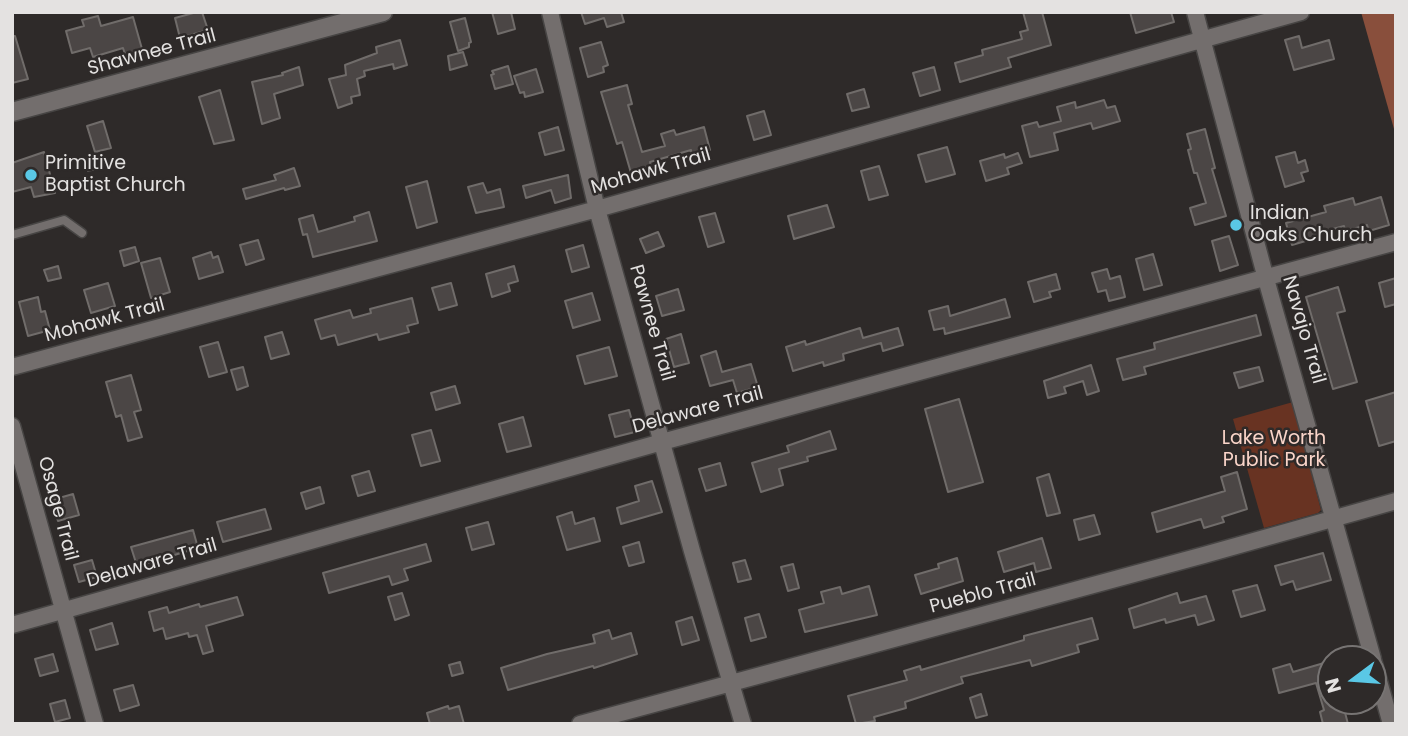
<!DOCTYPE html>
<style>
body{margin:0}
#map{position:relative;width:1408px;height:736px;overflow:hidden;background:#2e2a29;font-family:Poppins,sans-serif}
canvas{display:block}
.frame{position:absolute;inset:0;border:14px solid #e4e2e1;pointer-events:none}
.north{position:absolute;left:1317px;top:645px;width:70px;height:70px;box-sizing:border-box;background:#2e2a29;border:2px solid #777473;border-radius:50%;rotate:254deg;font-size:19px;font-weight:700;line-height:28px;text-align:center;color:#e4e2e1}
.north::after{content:'';display:block;margin:auto;width:24px;height:32px;background:#5ac8e6;clip-path:polygon(50% 0,100% 100%,50% 72%,0 100%)}
</style>
<div id="map">
<canvas width="1408" height="736"></canvas>
<div class="frame"></div>
<div class="north">N</div>
</div>
<script>
const ctx = document.querySelector('canvas').getContext('2d');
ctx.lineJoin = 'round';
function fillPath(path, color) { ctx.fillStyle = color; ctx.fill(path, 'evenodd'); }
function stroke(path, color, width, dash) { ctx.strokeStyle = color; ctx.lineWidth = width; ctx.lineCap = dash ? 'butt' : 'round'; ctx.setLineDash(dash || []); ctx.stroke(path); }
function drawText(font, color, halo, rows, align = 'center') {
  ctx.font = font + ' Poppins,sans-serif'; ctx.lineWidth = 5; ctx.setLineDash([]); ctx.textBaseline = 'middle'; ctx.strokeStyle = halo; ctx.fillStyle = color; for (const [text, x, y, turn = 0] of rows) {
    ctx.save(); ctx.translate(x, y); ctx.rotate((+turn || 0) * Math.PI / 180); ctx.textAlign = isNaN(turn) ? turn : align; if (halo) ctx.strokeText(text, 0, 0); ctx.fillText(text, 0, 0); ctx.restore();
  }
}
fillPath(new Path2D(`
 M 1293,402 L 1321,510 L 1318,513 L 1264,528 L 1233,419 Z`), '#683322');
fillPath(new Path2D(`
 M 1361,12 L 1396,12 L 1396,136 Z`), '#894f3c');
const building = new Path2D(`
 M 197,12 L 202,12 L 208,30 L 180,38 L 175,18 Z
 M 492,12 L 511,12 L 515,29 L 498,34 Z
 M 581,12 L 621,12 L 624,22 L 607,27 L 604,18 L 585,24 Z
 M 1023,12 L 1042,12 L 1051,45 L 1008,58 L 1011,67 L 960,82 L 955,63 L 983,55 L 982,50 L 1022,39 L 1020,32 L 1028,30 Z
 M 1130,12 L 1171,12 L 1174,22 L 1136,33 Z
 M 98,16 L 101,26 L 133,17 L 142,49 L 125,54 L 123,48 L 93,57 L 90,48 L 72,53 L 66,31 L 84,26 L 82,20 Z
 M 465,18 L 471,42 L 469,43 L 469,47 L 458,51 L 450,22 Z
 M 12,36 L 15,36 L 28,79 L 12,83 Z
 M 1299,36 L 1302,48 L 1329,40 L 1334,59 L 1294,70 L 1285,40 Z
 M 400,40 L 407,65 L 394,69 L 393,64 L 364,71 L 365,76 L 357,79 L 360,95 L 351,97 L 352,103 L 338,108 L 329,79 L 346,75 L 345,65 L 377,53 L 376,47 Z
 M 601,42 L 608,65 L 603,67 L 604,72 L 588,77 L 580,48 Z
 M 463,52 L 467,65 L 450,70 L 448,56 Z
 M 508,66 L 513,84 L 495,89 L 491,75 L 494,74 L 492,71 Z
 M 299,67 L 303,85 L 274,94 L 280,118 L 262,124 L 252,82 L 283,75 L 282,73 Z
 M 934,67 L 940,90 L 920,96 L 913,73 Z
 M 536,69 L 543,92 L 525,97 L 524,92 L 520,93 L 514,76 Z
 M 627,85 L 632,104 L 628,105 L 642,152 L 665,146 L 661,134 L 674,130 L 676,135 L 704,127 L 710,150 L 692,156 L 691,150 L 650,162 L 651,167 L 631,173 L 622,142 L 617,144 L 601,92 Z
 M 864,89 L 869,107 L 852,111 L 847,94 Z
 M 220,90 L 234,140 L 214,144 L 199,97 Z
 M 1104,100 L 1107,108 L 1115,106 L 1120,121 L 1093,129 L 1091,123 L 1054,133 L 1058,150 L 1030,157 L 1022,126 L 1037,122 L 1039,127 L 1061,121 L 1057,107 L 1075,102 L 1076,108 Z
 M 764,111 L 771,135 L 754,140 L 747,116 Z
 M 103,121 L 111,148 L 95,152 L 87,126 Z
 M 558,127 L 564,150 L 545,155 L 539,133 Z
 M 1205,129 L 1215,168 L 1212,169 L 1226,216 L 1195,225 L 1190,208 L 1206,203 L 1197,173 L 1194,173 L 1188,150 L 1191,149 L 1187,134 Z
 M 947,147 L 955,174 L 926,182 L 918,155 Z
 M 44,152 L 55,193 L 34,197 L 31,187 L 12,192 L 12,163 Z
 M 1295,152 L 1298,163 L 1305,160 L 1308,171 L 1301,173 L 1304,181 L 1285,187 L 1276,157 Z
 M 1018,153 L 1022,163 L 1007,168 L 1009,174 L 986,181 L 980,161 L 1004,154 L 1005,158 Z
 M 96,156 L 99,168 L 88,171 L 85,159 Z
 M 879,166 L 888,195 L 869,200 L 861,171 Z
 M 294,168 L 300,186 L 285,190 L 284,188 L 246,199 L 243,189 L 276,180 L 274,175 Z
 M 568,175 L 571,198 L 555,203 L 551,190 L 526,198 L 523,186 Z
 M 427,181 L 437,222 L 417,228 L 406,187 Z
 M 483,183 L 487,193 L 500,189 L 504,207 L 476,213 L 468,187 Z
 M 1381,197 L 1389,225 L 1369,231 L 1367,225 L 1345,231 L 1344,226 L 1318,233 L 1319,237 L 1292,245 L 1286,223 L 1326,212 L 1324,206 L 1353,198 L 1355,205 Z
 M 827,205 L 834,227 L 794,239 L 788,216 Z
 M 369,212 L 377,241 L 313,257 L 307,234 L 303,235 L 299,219 L 313,215 L 318,232 L 355,221 L 354,217 Z
 M 715,213 L 724,242 L 708,247 L 699,217 Z
 M 658,232 L 664,246 L 646,253 L 640,239 Z
 M 1229,236 L 1238,265 L 1220,271 L 1212,241 Z
 M 258,240 L 264,259 L 246,265 L 240,245 Z
 M 583,245 L 589,267 L 572,272 L 566,250 Z
 M 135,247 L 139,261 L 124,266 L 120,251 Z
 M 211,252 L 213,258 L 218,256 L 223,272 L 199,279 L 193,258 Z
 M 1153,254 L 1162,285 L 1144,290 L 1136,259 Z
 M 160,258 L 170,292 L 151,298 L 141,263 Z
 M 58,266 L 61,278 L 48,281 L 44,270 Z
 M 514,266 L 518,281 L 508,284 L 510,291 L 492,297 L 486,274 Z
 M 1107,269 L 1110,279 L 1120,276 L 1125,297 L 1109,301 L 1106,290 L 1098,292 L 1092,273 Z
 M 1056,274 L 1060,289 L 1049,292 L 1051,297 L 1034,302 L 1028,282 Z
 M 1396,278 L 1396,304 L 1385,307 L 1379,283 Z
 M 108,283 L 115,306 L 91,313 L 84,290 Z
 M 451,283 L 457,305 L 439,310 L 432,288 Z
 M 1338,287 L 1345,311 L 1337,313 L 1357,382 L 1333,389 L 1306,297 Z
 M 678,289 L 684,310 L 662,316 L 656,296 Z
 M 592,293 L 600,320 L 573,328 L 565,301 Z
 M 38,297 L 41,312 L 45,311 L 50,330 L 28,336 L 19,302 Z
 M 412,298 L 418,323 L 407,326 L 409,332 L 379,340 L 377,334 L 338,345 L 335,335 L 321,339 L 315,320 L 350,310 L 353,318 L 371,313 L 370,309 Z
 M 1005,299 L 1010,317 L 945,334 L 944,328 L 934,330 L 929,311 L 948,306 L 950,316 Z
 M 1256,315 L 1261,335 L 1144,367 L 1146,374 L 1123,380 L 1117,359 L 1155,349 L 1154,343 Z
 M 860,328 L 863,338 L 898,328 L 903,345 L 883,351 L 881,343 L 843,354 L 844,360 L 824,366 L 823,362 L 793,371 L 786,347 L 805,341 L 806,345 Z
 M 282,332 L 289,354 L 271,359 L 265,337 Z
 M 681,334 L 689,363 L 674,367 L 666,339 Z
 M 218,342 L 227,372 L 209,377 L 200,347 Z
 M 609,347 L 617,376 L 585,384 L 577,356 Z
 M 716,351 L 722,372 L 751,364 L 758,387 L 737,393 L 733,380 L 710,386 L 701,356 Z
 M 1091,365 L 1099,391 L 1087,395 L 1083,381 L 1064,387 L 1066,393 L 1048,398 L 1044,381 Z
 M 243,367 L 248,386 L 237,390 L 231,370 Z
 M 1259,367 L 1263,381 L 1239,388 L 1234,373 Z
 M 131,375 L 141,410 L 134,412 L 142,437 L 128,441 L 121,415 L 116,417 L 106,382 Z
 M 455,386 L 460,403 L 436,410 L 431,393 Z
 M 1396,392 L 1396,441 L 1379,446 L 1366,401 Z
 M 959,399 L 983,482 L 948,492 L 925,409 Z
 M 629,410 L 635,432 L 615,437 L 609,415 Z
 M 523,417 L 531,446 L 507,452 L 499,424 Z
 M 431,430 L 440,461 L 421,466 L 412,435 Z
 M 830,431 L 836,449 L 807,457 L 808,461 L 779,469 L 783,485 L 761,492 L 752,463 L 789,452 L 787,446 Z
 M 720,463 L 726,485 L 706,491 L 699,469 Z
 M 369,471 L 375,491 L 358,496 L 352,476 Z
 M 1237,472 L 1247,509 L 1222,517 L 1224,522 L 1204,528 L 1201,519 L 1157,532 L 1152,513 L 1225,491 L 1221,477 Z
 M 1049,474 L 1060,513 L 1047,516 L 1037,478 Z
 M 652,481 L 662,512 L 621,524 L 617,508 L 639,501 L 635,486 Z
 M 320,487 L 324,503 L 306,509 L 301,493 Z
 M 73,494 L 79,515 L 58,521 L 52,500 Z
 M 265,509 L 271,529 L 223,542 L 217,522 Z
 M 572,512 L 575,524 L 594,518 L 600,541 L 567,550 L 557,517 Z
 M 1094,515 L 1100,534 L 1079,540 L 1074,520 Z
 M 488,522 L 494,544 L 472,550 L 466,528 Z
 M 193,530 L 198,548 L 137,566 L 131,547 Z
 M 1042,538 L 1051,568 L 1036,572 L 1034,563 L 1004,572 L 998,552 Z
 M 639,542 L 644,562 L 629,566 L 623,547 Z
 M 426,544 L 431,561 L 404,569 L 408,580 L 392,585 L 389,576 L 329,593 L 323,573 Z
 M 1323,553 L 1331,580 L 1296,590 L 1293,581 L 1281,585 L 1275,566 Z
 M 957,558 L 963,581 L 921,594 L 915,575 L 939,568 L 938,564 Z
 M 92,560 L 97,577 L 79,582 L 74,565 Z
 M 745,560 L 751,579 L 738,582 L 733,563 Z
 M 793,564 L 799,588 L 788,591 L 781,567 Z
 M 1257,585 L 1265,610 L 1241,617 L 1233,591 Z
 M 869,586 L 877,615 L 805,632 L 799,610 L 824,603 L 821,592 L 840,587 L 842,594 Z
 M 402,593 L 409,615 L 395,620 L 388,597 Z
 M 1177,593 L 1180,603 L 1206,596 L 1214,620 L 1198,625 L 1195,615 L 1166,623 L 1165,619 L 1134,628 L 1129,609 Z
 M 237,597 L 243,615 L 206,626 L 213,651 L 203,654 L 197,635 L 189,637 L 188,633 L 166,639 L 163,628 L 154,631 L 149,612 L 167,607 L 169,613 L 199,604 L 200,607 Z
 M 759,614 L 766,637 L 751,641 L 745,618 Z
 M 692,617 L 699,640 L 682,645 L 676,622 Z
 M 1092,618 L 1098,639 L 1077,645 L 1079,652 L 1032,666 L 1030,660 L 961,677 L 963,683 L 905,702 L 906,708 L 874,717 L 875,721 L 856,724 L 848,696 L 907,680 L 904,671 L 920,666 L 921,670 L 1024,640 L 1024,636 Z
 M 112,623 L 118,644 L 96,650 L 90,630 Z
 M 609,630 L 612,639 L 631,633 L 637,654 L 594,668 L 593,666 L 508,690 L 501,668 L 547,654 L 595,643 L 593,635 Z
 M 53,654 L 58,671 L 40,676 L 35,659 Z
 M 1331,661 L 1331,701 L 1342,701 L 1348,724 L 1323,724 L 1320,712 L 1324,710 L 1316,683 L 1279,693 L 1273,669 L 1290,664 L 1293,672 Z
 M 460,662 L 463,673 L 452,676 L 449,665 Z
 M 133,685 L 139,705 L 120,711 L 114,690 Z
 M 981,694 L 987,715 L 976,718 L 970,698 Z
 M 65,700 L 70,718 L 55,722 L 50,704 Z
 M 448,706 L 449,709 L 459,706 L 464,724 L 430,724 L 427,713 Z`);
fillPath(building, '#4b4645');
stroke(building, '#706c6a', 2);
const lane = new Path2D(`
 M 12,235 L 64,220 L 82,233`);
const street = new Path2D(`
 M 550,12 L 597,209 L 692,551 L 743,724
 M 1195,12 L 1266,279 L 1373,659
 M 12,367 L 597,209 L 1301,12
 M 12,426 L 95,724
 M 12,625 L 662,442 L 1396,242
 M 1373,660 L 1391,724
 M 580,724 L 1204,555 L 1396,501`);
const secondary = new Path2D(`
 M 12,112 L 383,12`);
stroke(lane, '#474544', 11);
stroke(street, '#474544', 19);
stroke(secondary, '#474544', 21);
stroke(lane, '#736e6d', 8);
stroke(street, '#736e6d', 16);
stroke(secondary, '#736e6d', 18);
for (const [x, y, r, color] of [
 [31,175,7,"#5ac8e6"],
 [1236,225,7,"#5ac8e6"]
]) { const dot = new Path2D(); dot.arc(x, y, r, 0, 2 * Math.PI); ctx.fillStyle = color; ctx.fill(dot); stroke(dot, '#2e2a29', 2.5); }
drawText('19px', '#e4e2e1', '#2e2a29', [
 ["Shawnee Trail",152,53,-15],
 ["Mohawk Trail",651,172,-16],
 ["Mohawk Trail",105,321,-15],
 ["Pawnee Trail",651,323,74],
 ["Navajo Trail",1303,330,74],
 ["Delaware Trail",698,411,-15],
 ["Osage Trail",57,509,75],
 ["Delaware Trail",152,564,-16],
 ["Pueblo Trail",983,594,-15]
]);
drawText('19px', '#e4e2e1', '#2e2a29', [
 ["Primitive",45,164],
 ["Baptist Church",45,186],
 ["Indian",1250,214],
 ["Oaks Church",1250,236]
], 'left');
drawText('19px', '#fad5c9', '#2e2a29', [
 ["Lake Worth",1274,439],
 ["Public Park",1274,461]
]);
</script>
